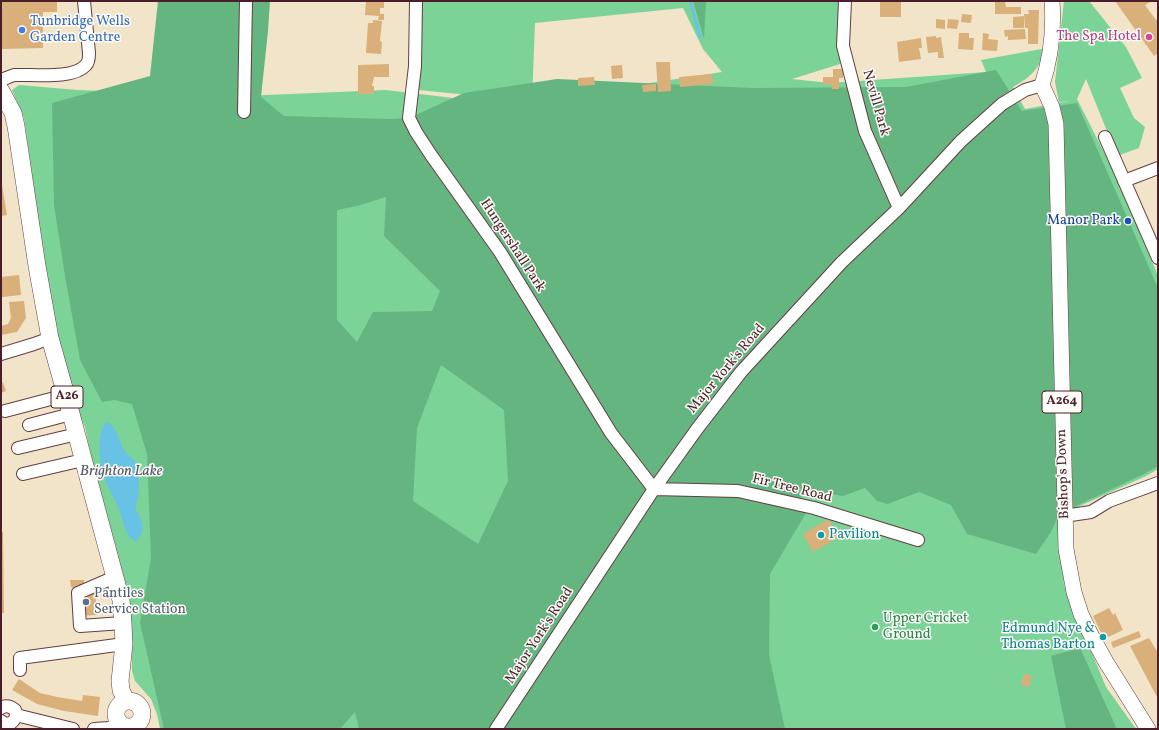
<!DOCTYPE html>
<style>
body{margin:0}
#map{position:relative;width:1159px;height:730px;overflow:hidden;background:#f2e4c8;font-family:Vollkorn,serif}
canvas{display:block}
.frame{position:absolute;inset:0;border:2px solid #4a1f2b;pointer-events:none}
</style>
<div id="map">
<canvas width="1159" height="730"></canvas>
<div class="frame"></div>
</div>
<script>
const ctx = document.querySelector('canvas').getContext('2d');
ctx.lineJoin = 'round';
function fillPath(path, color) { ctx.fillStyle = color; ctx.fill(path, 'evenodd'); }
function stroke(path, color, width, dash) { ctx.strokeStyle = color; ctx.lineWidth = width; ctx.lineCap = dash ? 'butt' : 'round'; ctx.setLineDash(dash || []); ctx.stroke(path); }
function drawText(font, color, halo, rows, align = 'center') {
  ctx.font = font + ' Vollkorn,serif'; ctx.lineWidth = 3; ctx.setLineDash([]); ctx.textBaseline = 'middle'; ctx.strokeStyle = halo; ctx.fillStyle = color; for (const [text, x, y, turn = 0] of rows) {
    ctx.save(); ctx.translate(x, y); ctx.rotate((+turn || 0) * Math.PI / 180); ctx.textAlign = isNaN(turn) ? turn : align; if (halo) ctx.strokeText(text, 0, 0); ctx.fillText(text, 0, 0); ctx.restore();
  }
}
fillPath(new Path2D(`
 M 420,1 L 840,1 L 840,64 L 792,79 L 830,83 L 986,72 L 981,60 L 1047,48 C 1038,69 1033,76 1013,87 L 1025,109 L 1069,101 L 1059,102 L 1055,82 L 1064,1 L 1089,1 L 1126,47 L 1142,78 L 1120,88 L 1134,118 L 1145,127 L 1139,148 L 1117,156 L 1086,79 L 1077,99 L 1119,182 L 1158,276 L 1158,469 L 1146,476 L 1060,515 L 1064,585 L 1106,687 L 1136,729 L 160,729 L 157,714 L 151,699 L 135,681 L 132,671 L 131,633 L 99,495 L 85,427 L 74,403 L 52,317 L 24,118 L 12,90 L 19,85 L 78,90 L 242,96 L 386,90 L 512,105 L 530,101 L 418,90 ZM 683,8 L 703,49 L 722,72 L 532,101 L 535,23 Z`), '#7cd398');
fillPath(new Path2D(`
 M 158,1 L 270,1 L 268,31 L 261,97 L 284,116 L 389,119 L 409,118 L 464,93 L 557,79 L 752,88 L 906,87 L 996,70 L 1022,111 L 1077,103 L 1158,288 L 1158,466 L 1144,474 L 1059,514 L 1051,532 L 1036,554 L 967,534 L 951,505 L 919,492 L 888,504 L 877,501 L 865,488 L 843,496 L 799,489 L 806,513 L 770,574 L 769,655 L 785,729 L 359,729 L 355,712 L 340,729 L 164,729 L 140,623 L 151,558 L 147,454 L 132,404 L 114,400 L 102,402 L 80,360 L 65,276 L 54,205 L 52,103 L 150,76 ZM 386,197 L 384,236 L 440,291 L 432,311 L 373,312 L 357,342 L 337,320 L 337,210 L 357,206 ZM 441,365 L 504,410 L 508,481 L 478,544 L 413,501 L 417,428 Z
 M 693,1 L 706,1 L 704,39 Z
 M 1080,648 L 1117,729 L 1066,729 L 1051,656 Z`), '#65b580');
fillPath(new Path2D(`
 M 106,422 C 118,427 118,440 124,450 C 127,455 134,459 137,464 C 140,473 140,500 135,508 C 143,521 147,529 136,542 C 124,535 124,522 119,510 C 116,501 110,492 106,482 C 100,467 95,436 106,422 Z`), '#67c2e5');
stroke(new Path2D(`
 M 690,1 L 700,37`), '#67c2e5', 3);
fillPath(new Path2D(`
 M 1,1 L 57,1 L 57,12 L 43,12 L 43,48 L 1,49 Z
 M 366,1 L 384,1 L 384,8 L 380,8 L 380,14 L 384,14 L 384,20 L 378,20 L 379,16 L 365,15 Z
 M 880,1 L 901,1 L 901,17 L 880,17 Z
 M 995,1 L 1005,1 L 1006,7 L 1021,7 L 1021,14 L 995,14 Z
 M 1115,1 L 1152,1 L 1145,5 L 1156,20 L 1158,19 L 1158,53 L 1154,56 Z
 M 1028,10 L 1039,10 L 1038,44 L 1028,44 L 1028,28 L 1025,28 L 1024,14 L 1029,14 Z
 M 962,14 L 972,15 L 971,23 L 961,22 Z
 M 1024,16 L 1024,28 L 1013,28 L 1013,17 Z
 M 936,19 L 945,20 L 945,29 L 936,28 Z
 M 948,19 L 959,20 L 957,29 L 947,28 Z
 M 373,20 L 382,21 L 380,41 L 382,42 L 381,54 L 366,53 L 368,23 L 373,23 Z
 M 1025,29 L 1026,39 L 1008,40 L 1008,36 L 1005,37 L 1004,30 Z
 M 959,33 L 969,33 L 969,38 L 974,38 L 973,50 L 958,49 Z
 M 983,33 L 989,34 L 988,39 L 998,40 L 997,51 L 982,50 Z
 M 936,36 L 936,38 L 941,37 L 944,58 L 938,58 L 938,52 L 928,53 L 926,37 Z
 M 921,38 L 922,48 L 919,48 L 921,59 L 899,62 L 897,42 Z
 M 656,62 L 670,62 L 671,91 L 658,92 Z
 M 389,64 L 389,77 L 374,77 L 372,86 L 374,86 L 374,94 L 358,94 L 358,65 Z
 M 622,65 L 623,78 L 612,79 L 611,66 Z
 M 833,69 L 843,69 L 843,78 L 839,78 L 839,89 L 832,89 L 832,84 L 823,85 L 823,77 L 833,77 Z
 M 712,74 L 713,84 L 680,87 L 679,77 Z
 M 594,77 L 595,85 L 578,86 L 578,78 Z
 M 656,84 L 656,91 L 643,92 L 642,85 Z
 M 1,179 L 7,215 L 1,216 Z
 M 19,275 L 21,295 L 2,297 L 1,277 Z
 M 24,301 L 26,318 L 17,332 L 1,335 L 1,326 L 8,324 L 11,318 L 9,302 Z
 M 3,382 L 6,391 L 1,393 L 1,383 Z
 M 828,519 L 839,537 L 813,552 L 803,534 Z
 M 1,532 L 3,532 L 4,613 L 1,613 Z
 M 70,580 L 84,580 L 84,586 L 95,591 L 97,615 L 77,616 L 75,588 L 71,587 Z
 M 1109,608 L 1113,615 L 1115,613 L 1123,630 L 1104,639 L 1093,616 Z
 M 1139,631 L 1141,637 L 1113,648 L 1111,642 Z
 M 1149,638 L 1158,653 L 1158,699 L 1130,646 Z
 M 1024,674 L 1032,676 L 1029,687 L 1021,685 Z
 M 19,679 L 40,693 L 57,697 L 82,701 L 83,695 L 100,697 L 98,716 L 64,711 L 37,704 L 12,690 Z`), '#d9b07a');
const minor = new Path2D(`
 M 416,1 L 415,66 L 409,118 L 416,132 L 431,155 L 500,252 L 611,433 L 654,489 L 738,491 L 814,508 L 918,540
 M 845,1 L 843,46 L 865,131 L 899,208
 M 1,81 L 6,78 L 14,75 C 32,74 73,80 86,65 C 89,62 89,57 89,53 L 84,1
 M 244,112 L 246,1
 M 1105,137 L 1158,258
 M 1124,181 L 1158,168
 M 1,354 L 34,344 L 50,338
 M 5,411 L 66,395
 M 29,425 L 71,414
 M 18,448 L 77,434
 M 23,474 L 83,460
 M 1064,516 L 1091,512 L 1109,501 L 1158,483
 M 115,577 L 78,593 L 80,626 L 123,623
 M 20,670 L 20,658 L 124,644
 M 1,708 C 6,705 10,706 15,710 C 17,715 16,719 11,723 L 5,724 L 1,721
 M 16,715 L 73,729
 M 94,729 L 109,728 L 120,723
 M 496,729 L 654,489 L 697,429 L 741,372 L 842,262 L 899,208 L 961,141 L 1002,104 L 1025,90 L 1042,85`);
const major = new Path2D(`
 M 1052,1 C 1054,29 1051,58 1042,85 L 1052,107 L 1056,124 L 1066,549 L 1074,592 L 1081,614 L 1091,635 L 1106,662 L 1148,729`);
const highway = new Path2D(`
 M 1,91 L 13,113 L 16,126 L 37,266 L 50,338 L 66,395 L 121,600 L 123,623 L 124,644 L 120,681 L 121,690 L 126,701
 M116 714a13 13 0 1 1 26 0a13 13 0 1 1-26 0Z`);
stroke(minor, '#633d43', 14);
stroke(major, '#633d43', 16);
stroke(highway, '#633d43', 18);
stroke(minor, '#fff', 12);
stroke(major, '#fff', 15);
stroke(highway, '#fff', 17);
for (const [x, y, r, color] of [
 [22,30,4,"#3f7fe0"],
 [1149,37,4,"#d1479c"],
 [1128,221,4,"#1a4fb4"],
 [821,535,4,"#0f9aa8"],
 [86,602,4,"#5c6f8a"],
 [875,627,4,"#2e9e5b"],
 [1103,637,4,"#0f9aa8"]
]) { const dot = new Path2D(); dot.arc(x, y, r, 0, 2 * Math.PI); ctx.fillStyle = color; ctx.fill(dot); stroke(dot, '#fdfcf7', 1.5); }
for (const [x, y, w] of [
 [67,397,32],
 [1062,402,40]
]) { const box = new Path2D(); box.roundRect(x - w / 2, y - 11, w, 22, 3); ctx.fillStyle = '#fdfcf7'; ctx.fill(box); stroke(box, '#4a1f2b', 1); }
drawText('bold 13px', '#4a1f2b', null, [
 ["A26",67,397],
 ["A264",1062,402]
]);
drawText('14px', '#366cbe', '#fdfcf7', [
 ["Tunbridge Wells",30,22],
 ["Garden Centre",30,38]
], 'left');
drawText('14px', '#b23c85', '#fdfcf7', [
 ["The Spa Hotel",1141,37]
], 'right');
drawText('14px', '#4a1f2b', '#fdfcf7', [
 ["Nevill Park",875,103,74],
 ["Hungershall Park",512,246,57],
 ["Major York's Road",727,369,-50],
 ["Bishop's Down",1064,474,-92],
 ["Fir Tree Road",792,489,14],
 ["Major York's Road",540,636,-57]
]);
drawText('14px', '#164399', '#fdfcf7', [
 ["Manor Park",1120,221]
], 'right');
drawText('14px', '#0d838f', '#fdfcf7', [
 ["Pavilion",829,535],
 ["Edmund Nye &",1095,629,"right"],
 ["Thomas Barton",1095,645,"right"]
], 'left');
drawText('14px', '#4e5e75', '#fdfcf7', [
 ["Pantiles",94,594],
 ["Service Station",94,610]
], 'left');
drawText('14px', '#27864d', '#fdfcf7', [
 ["Upper Cricket",883,619],
 ["Ground",883,635]
], 'left');
drawText('italic 15px', '#54586c', '#fdfcf7', [
 ["Brighton Lake",121,472]
]);
</script>
